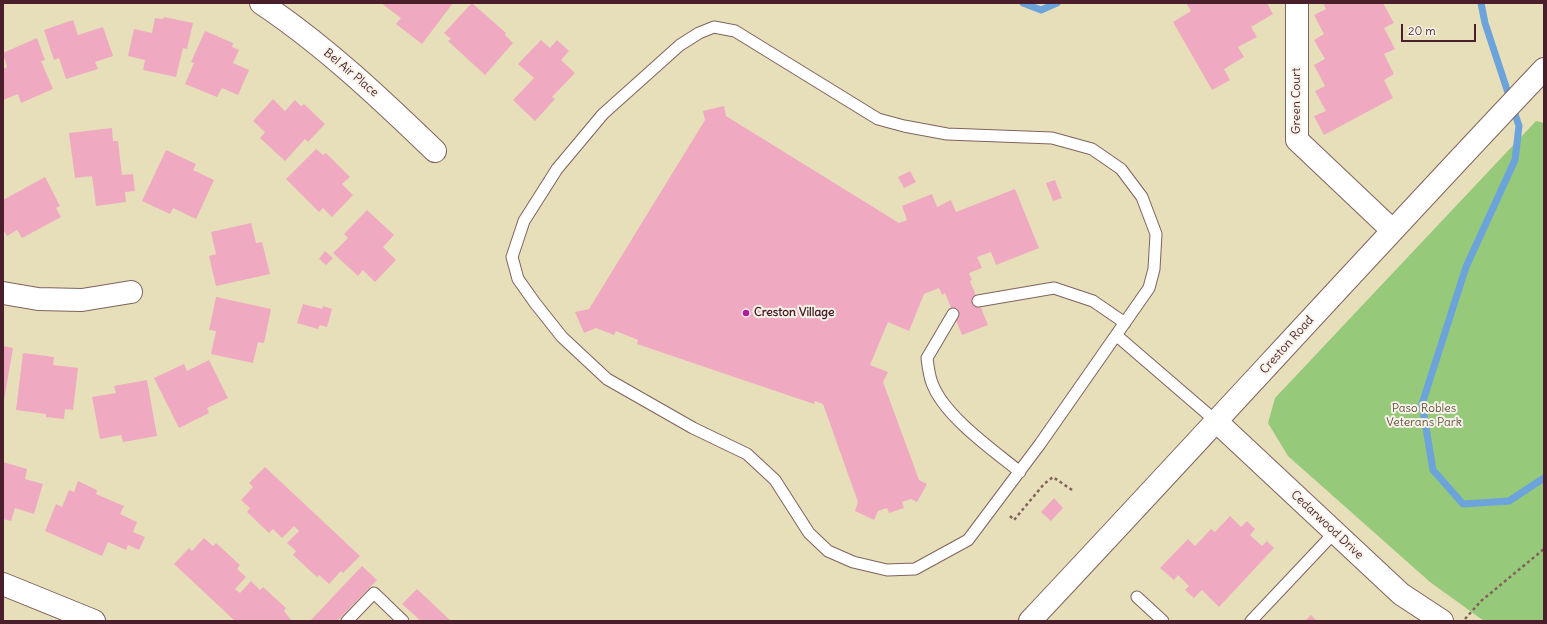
<!DOCTYPE html>
<style>
body{margin:0}
#map{position:relative;width:1547px;height:624px;overflow:hidden;background:#e6dfba;font-family:Delius,sans-serif}
canvas{display:block}
.frame{position:absolute;inset:0;border:4px solid #4a1f2b;pointer-events:none}
.scale{position:absolute;left:1401px;top:24px;width:75px;height:18px;box-sizing:border-box;border:2px solid #4a1f2b;border-top:0;padding-left:5px;font-size:12px;line-height:14px;white-space:nowrap;color:#4a1f2b;-webkit-text-stroke:3px #f7f3e8;paint-order:stroke}
</style>
<div id="map">
<canvas width="1547" height="624"></canvas>
<div class="frame"></div>
<div class="scale">20 m</div>
</div>
<script>
const ctx = document.querySelector('canvas').getContext('2d');
ctx.lineJoin = 'round';
function fillPath(path, color) { ctx.fillStyle = color; ctx.fill(path, 'evenodd'); }
function stroke(path, color, width, dash) { ctx.strokeStyle = color; ctx.lineWidth = width; ctx.lineCap = dash ? 'butt' : 'round'; ctx.setLineDash(dash || []); ctx.stroke(path); }
function drawText(font, color, halo, rows, align = 'center') {
  ctx.font = font + ' Delius,sans-serif'; ctx.lineWidth = 4; ctx.setLineDash([]); ctx.textBaseline = 'middle'; ctx.strokeStyle = halo; ctx.fillStyle = color; for (const [text, x, y, turn = 0] of rows) {
    ctx.save(); ctx.translate(x, y); ctx.rotate((+turn || 0) * Math.PI / 180); ctx.textAlign = isNaN(turn) ? turn : align; if (halo) ctx.strokeText(text, 0, 0); ctx.fillText(text, 0, 0); ctx.restore();
  }
}
fillPath(new Path2D(`
 M 1536,121 L 1544,123 L 1544,621 L 1484,621 L 1430,582 L 1288,456 L 1268,423 L 1275,398 Z`), '#96c97a');
stroke(new Path2D(`
 M 1023,3 L 1041,10 L 1057,3
 M 1481,3 L 1485,23 L 1519,126 L 1515,160 L 1466,267 L 1422,404 L 1433,470 L 1463,504 L 1509,501 L 1544,478`), '#6ba3da', 7);
fillPath(new Path2D(`
 M 381,3 L 453,3 L 422,44 L 396,24 L 401,18 Z
 M 472,3 L 506,33 L 505,35 L 513,43 L 485,75 L 448,41 L 451,39 L 444,33 Z
 M 1186,3 L 1267,3 L 1273,14 L 1251,27 L 1257,37 L 1238,47 L 1244,57 L 1224,69 L 1230,80 L 1212,90 L 1173,22 L 1191,11 Z
 M 1323,3 L 1383,3 L 1394,23 L 1384,28 L 1395,49 L 1384,54 L 1394,74 L 1384,80 L 1393,98 L 1324,135 L 1314,116 L 1326,111 L 1315,91 L 1325,86 L 1314,65 L 1325,59 L 1314,40 L 1324,34 L 1314,15 L 1326,9 Z
 M 164,17 L 193,23 L 187,49 L 183,48 L 176,77 L 143,70 L 145,60 L 128,56 L 134,29 L 152,33 L 155,18 L 163,19 Z
 M 73,20 L 78,35 L 103,27 L 113,56 L 95,62 L 98,69 L 66,79 L 59,58 L 54,60 L 44,30 Z
 M 205,31 L 233,43 L 232,47 L 239,50 L 233,63 L 249,70 L 238,95 L 222,88 L 217,97 L 185,84 L 194,63 L 191,62 Z
 M 37,38 L 45,60 L 41,61 L 53,89 L 21,103 L 18,94 L 3,100 L 3,69 L 7,67 L 3,53 Z
 M 541,40 L 550,48 L 557,40 L 569,51 L 561,60 L 575,73 L 552,97 L 555,99 L 535,121 L 513,100 L 534,78 L 518,64 Z
 M 273,99 L 285,111 L 295,100 L 301,106 L 304,104 L 325,124 L 308,142 L 305,139 L 285,161 L 260,138 L 265,132 L 253,121 Z
 M 724,106 L 726,116 L 899,223 L 907,220 L 902,206 L 932,194 L 937,207 L 951,200 L 956,212 L 1015,189 L 1039,248 L 996,265 L 991,252 L 977,257 L 982,268 L 969,273 L 972,280 L 970,281 L 988,325 L 962,335 L 945,293 L 942,295 L 939,288 L 924,294 L 909,331 L 888,322 L 870,365 L 888,372 L 883,382 L 919,480 L 927,484 L 917,502 L 911,499 L 902,502 L 904,508 L 889,513 L 887,508 L 878,511 L 874,520 L 855,511 L 858,502 L 823,404 L 815,401 L 814,404 L 637,344 L 638,340 L 616,331 L 614,335 L 596,328 L 584,333 L 575,312 L 589,309 L 705,120 L 703,111 Z
 M 112,128 L 113,141 L 118,141 L 122,175 L 133,174 L 135,191 L 125,192 L 126,202 L 96,206 L 92,176 L 75,178 L 69,133 Z
 M 316,149 L 323,155 L 326,153 L 350,177 L 342,184 L 353,195 L 332,217 L 323,208 L 319,212 L 286,179 Z
 M 166,150 L 196,164 L 193,170 L 214,180 L 196,219 L 173,208 L 170,214 L 142,201 Z
 M 910,171 L 916,182 L 904,188 L 898,177 Z
 M 45,177 L 60,206 L 56,208 L 61,217 L 22,238 L 17,230 L 7,236 L 3,229 L 3,200 Z
 M 1055,180 L 1062,198 L 1053,201 L 1046,183 Z
 M 367,210 L 394,235 L 383,247 L 396,260 L 375,282 L 363,270 L 358,276 L 333,253 L 348,238 L 344,234 Z
 M 251,223 L 256,243 L 262,242 L 270,274 L 216,286 L 209,256 L 216,254 L 211,232 Z
 M 325,251 L 333,258 L 326,265 L 319,259 Z
 M 216,297 L 271,309 L 264,343 L 258,342 L 253,363 L 211,354 L 216,331 L 209,330 Z
 M 303,304 L 322,309 L 323,306 L 332,309 L 327,327 L 320,325 L 318,329 L 297,323 Z
 M 3,346 L 13,348 L 4,400 L 3,400 Z
 M 23,353 L 54,357 L 53,365 L 78,368 L 73,410 L 65,409 L 64,419 L 46,417 L 46,414 L 16,410 Z
 M 209,360 L 228,398 L 207,408 L 209,413 L 179,428 L 154,378 L 184,364 L 187,371 Z
 M 147,380 L 157,436 L 123,442 L 121,435 L 100,439 L 92,397 L 116,393 L 114,386 Z
 M 3,462 L 27,469 L 25,479 L 43,484 L 34,514 L 15,508 L 11,521 L 3,519 Z
 M 265,467 L 360,556 L 343,573 L 341,571 L 329,584 L 319,575 L 317,577 L 293,555 L 296,551 L 287,543 L 299,531 L 294,526 L 282,538 L 273,529 L 269,533 L 247,512 L 250,508 L 241,500 L 253,487 L 249,483 Z
 M 78,481 L 97,490 L 96,494 L 124,506 L 120,514 L 137,522 L 133,532 L 145,537 L 139,550 L 128,545 L 126,550 L 108,542 L 102,556 L 45,531 L 56,504 L 62,507 L 69,490 L 74,492 Z
 M 1054,498 L 1063,508 L 1051,521 L 1041,512 Z
 M 1230,516 L 1241,527 L 1247,521 L 1255,529 L 1250,535 L 1262,546 L 1267,541 L 1274,548 L 1219,607 L 1202,590 L 1194,598 L 1185,590 L 1189,586 L 1178,575 L 1174,580 L 1160,568 L 1188,539 L 1195,546 L 1211,529 L 1215,532 Z
 M 204,538 L 213,546 L 216,543 L 240,565 L 237,569 L 246,577 L 235,589 L 240,593 L 251,581 L 260,590 L 263,587 L 286,608 L 284,611 L 292,621 L 235,621 L 174,564 L 189,548 L 192,551 Z
 M 362,566 L 377,580 L 337,621 L 310,621 Z
 M 417,589 L 451,621 L 421,621 L 402,604 Z
 M 1311,615 L 1317,621 L 1305,621 Z`), '#efaac2');
const lane = new Path2D(`
 M 714,27 L 735,31 L 878,119 L 904,126 L 947,134 L 1052,138 L 1092,149 L 1121,169 L 1142,197 L 1156,234 L 1154,269 L 1149,288 L 1040,444 L 968,540 L 915,569 L 887,570 L 853,562 L 828,551 L 809,533 L 775,480 L 747,454 L 693,428 L 607,379 L 562,337 L 535,303 L 518,279 L 512,257 L 524,221 L 557,169 L 603,114 L 680,45 L 699,33 Z
 M 978,301 L 1054,288 L 1093,301 L 1125,323
 M 953,314 L 927,358 C 928,366 929,375 932,383 C 944,416 993,450 1020,472
 M 1116,335 L 1217,422
 M 1137,597 L 1163,621
 M 347,621 L 374,593 L 403,621
 M 1251,621 L 1335,532`);
const street = new Path2D(`
 M 261,3 C 324,45 380,98 435,151
 M 1297,3 L 1297,140 L 1392,230
 M 3,293 L 38,299 L 82,300 L 131,292
 M 1217,422 L 1401,594 L 1442,621`);
const secondary = new Path2D(`
 M 3,584 L 94,621
 M 1030,621 C 1202,438 1371,252 1544,69`);
stroke(lane, '#81625d', 13);
stroke(street, '#81625d', 24);
stroke(secondary, '#81625d', 24);
stroke(new Path2D(`
 M 1010,516 L 1014,520 L 1044,484 L 1053,477 L 1072,490
 M 1465,619 L 1481,601 L 1544,549`), '#81625d', 2.5, [3, 3]);
stroke(lane, '#fff', 11);
stroke(street, '#fff', 22);
stroke(secondary, '#fff', 22);
for (const [x, y, r, color] of [
 [746,313,4,"#b5179e"]
]) { const dot = new Path2D(); dot.arc(x, y, r, 0, 2 * Math.PI); ctx.fillStyle = color; ctx.fill(dot); stroke(dot, '#f7f3e8', 1.5); }
drawText('12px', '#4a1f2b', '#f7f3e8', [
 ["Bel Air Place",351,73,40],
 ["Green Court",1297,101,-90],
 ["Creston Road",1287,345,-48],
 ["Cedarwood Drive",1327,525,43]
]);
drawText('bold 12px', '#4a1f2b', '#f7f3e8', [
 ["Creston Village",754,313]
], 'left');
drawText('12px', '#615243', '#f7f3e8', [
 ["Paso Robles",1424,409],
 ["Veterans Park",1424,423]
]);
</script>
